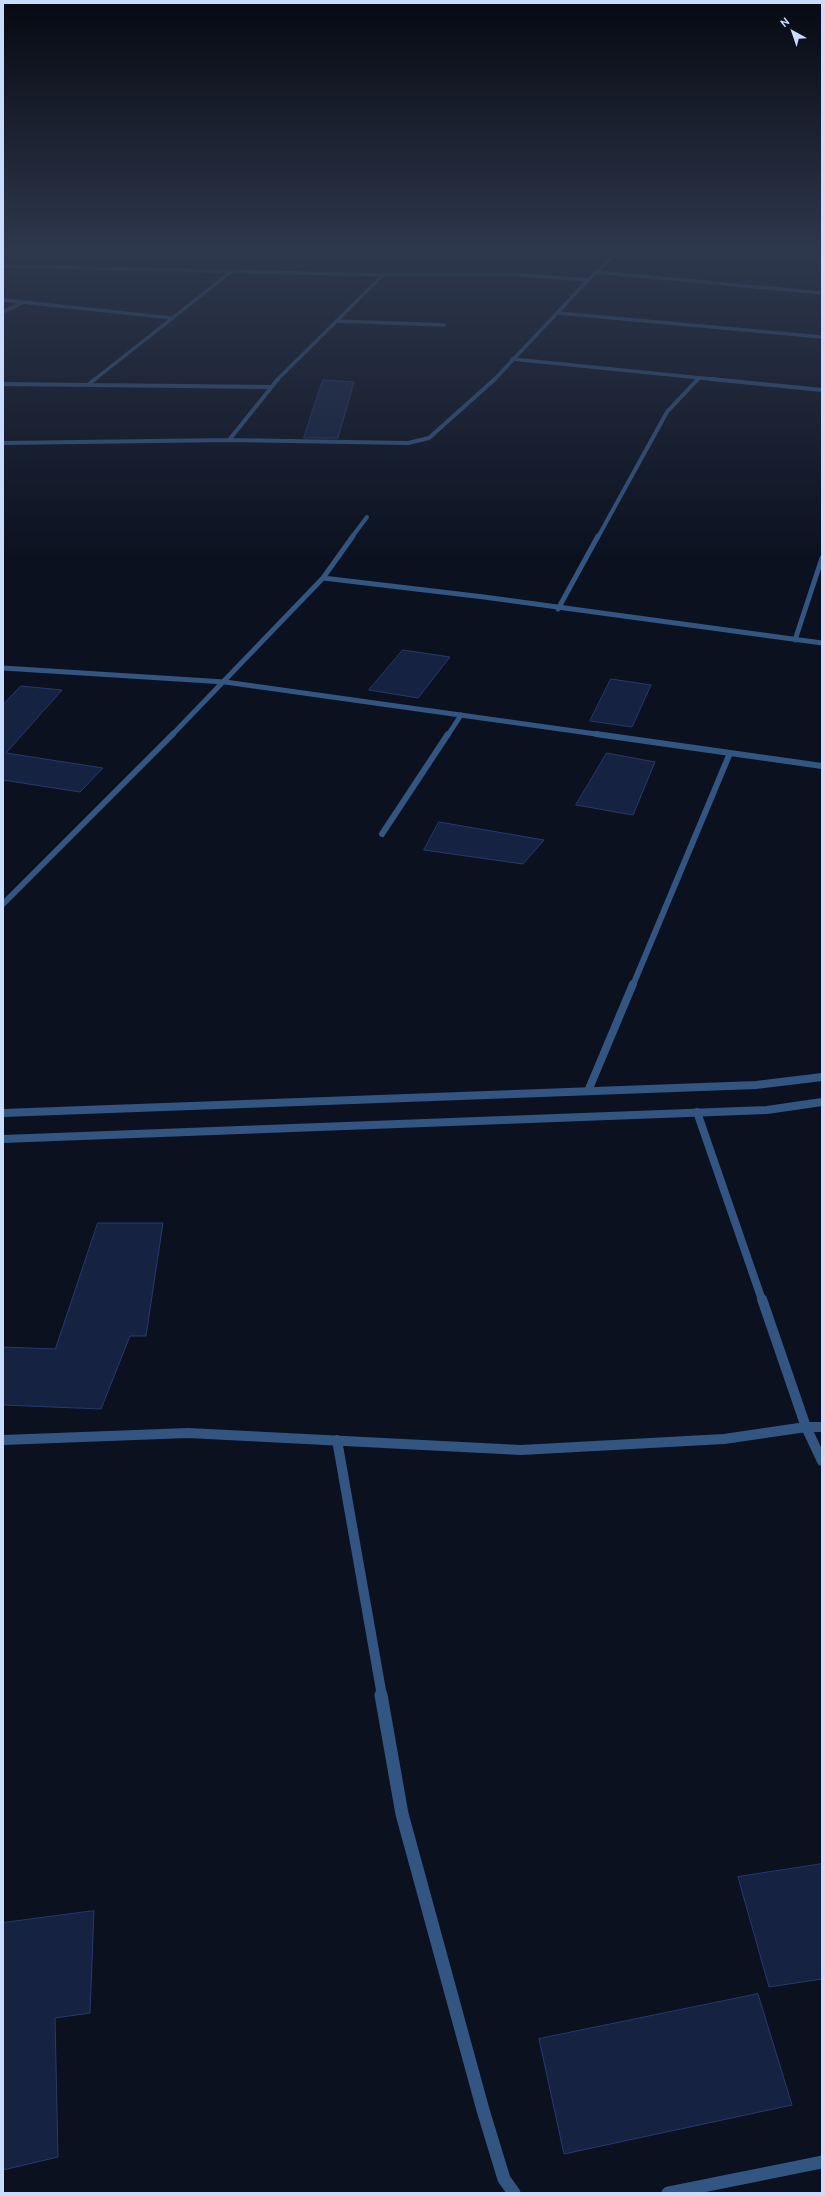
<!DOCTYPE html>
<style>
body{margin:0}
#map{position:relative;width:825px;height:2196px;overflow:hidden;background:#0b111f;font-family:Overpass,sans-serif}
canvas{display:block}
.frame{position:absolute;inset:0;border:4px solid #c8dcff;pointer-events:none}
.north{position:absolute;left:773px;top:12px;width:40px;height:40px;-webkit-text-stroke:3px #0b111f;paint-order:stroke;rotate:320deg;font-size:11px;font-weight:700;line-height:16px;text-align:center;color:#c8dcff}
.north::after{content:'';display:block;margin:auto;width:14px;height:18px;background:#c8dcff;clip-path:polygon(50% 0,100% 100%,50% 72%,0 100%)}
</style>
<div id="map">
<canvas width="825" height="2196"></canvas>
<div class="frame"></div>
<div class="north">N</div>
</div>
<script>
const ctx = document.querySelector('canvas').getContext('2d');
ctx.lineJoin = 'round';
function fillPath(path, color) { ctx.fillStyle = color; ctx.fill(path, 'evenodd'); }
function stroke(path, color, width, dash) { ctx.strokeStyle = color; ctx.lineWidth = width; ctx.lineCap = dash ? 'butt' : 'round'; ctx.setLineDash(dash || []); ctx.stroke(path); }
const building = new Path2D(`
 M 323,380 L 354,382 L 338,438 L 304,438 Z
 M 403,650 L 450,657 L 418,698 L 369,690 Z
 M 611,679 L 651,685 L 632,727 L 590,721 Z
 M 21,686 L 62,690 L 6,753 L 103,768 L 80,792 L 3,780 L 3,705 Z
 M 607,753 L 655,762 L 633,815 L 576,805 Z
 M 439,822 L 544,840 L 523,864 L 424,850 Z
 M 98,1223 L 163,1223 L 146,1336 L 130,1336 L 101,1409 L 3,1405 L 3,1347 L 55,1349 Z
 M 822,1864 L 822,1979 L 769,1987 L 738,1877 Z
 M 94,1911 L 90,2013 L 55,2018 L 58,2157 L 3,2170 L 3,1923 Z
 M 758,1994 L 792,2105 L 564,2154 L 539,2039 Z`);
fillPath(building, '#152241');
stroke(building, '#263a6f', 1);
stroke(new Path2D(`
 M 336,321 L 444,325`), '#325581', 3.5);
stroke(new Path2D(`
 M 448,735 L 461,715`), '#325581', 5);
stroke(new Path2D(`
 M 382,834 L 448,734`), '#325581', 6);
stroke(new Path2D(`
 M 3,266 L 383,275 L 520,275 L 588,280
 M 596,272 L 822,293
 M 3,300 L 172,318
 M 3,312 L 24,302
 M 558,313 L 822,337
 M 512,359 L 721,380
 M 94,380 L 232,271
 M 277,380 L 383,275
 M 494,380 L 588,280 L 615,255
 M 697,380 L 699,378`), '#325581', 3.5);
stroke(new Path2D(`
 M 711,379 L 822,390
 M 3,384 L 270,387
 M 89,384 L 95,379
 M 229,440 L 278,379
 M 3,443 L 229,440 L 408,443 L 429,438 L 495,379
 M 352,537 L 367,517
 M 598,537 L 667,412 L 698,379`), '#325581', 4);
stroke(new Path2D(`
 M 323,578 L 484,597 L 822,643
 M 558,609 L 598,536
 M 795,640 L 822,558
 M 3,668 L 225,682 L 603,735
 M 172,735 L 323,578 L 353,536`), '#325581', 5);
stroke(new Path2D(`
 M 596,734 L 822,766
 M 3,904 L 173,734
 M 633,985 L 730,753`), '#325581', 6);
stroke(new Path2D(`
 M 588,1091 L 633,984
 M 697,1112 L 762,1300`), '#325581', 8);
stroke(new Path2D(`
 M 762,1299 L 806,1427 L 822,1461
 M 3,1440 L 188,1433 L 521,1450 L 724,1439 L 806,1427 L 822,1427
 M 337,1440 L 382,1696`), '#325581', 10);
stroke(new Path2D(`
 M 381,1695 L 402,1814 L 483,2110 L 504,2179 L 514,2193
 M 668,2193 L 822,2162`), '#325581', 13);
stroke(new Path2D(`
 M 3,1113 L 756,1085 L 822,1077
 M 3,1139 L 767,1110 L 822,1102`), '#325581', 8);
const sky = ctx.createLinearGradient(0, 0, 0, 562);
sky.addColorStop(0, '#060911');
sky.addColorStop(0.45, '#2e384d');
sky.addColorStop(1, '#2e384d00');
ctx.fillStyle = sky;
ctx.fillRect(0, 0, 825, 562);
</script>
